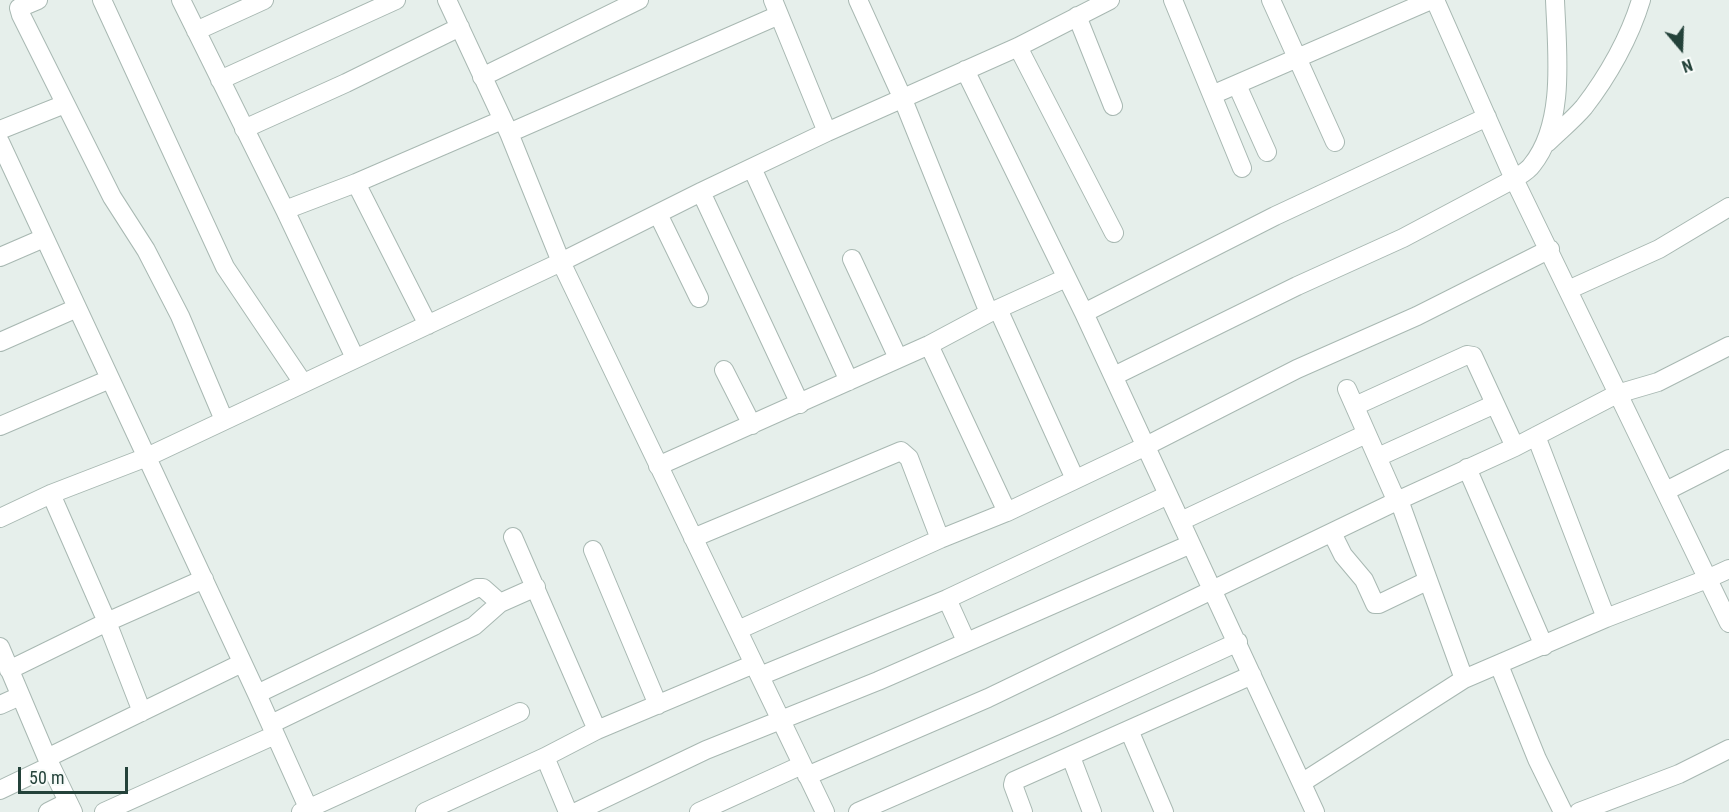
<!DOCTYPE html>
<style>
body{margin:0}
#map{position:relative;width:1729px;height:812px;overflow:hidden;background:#e6efeb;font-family:"Roboto Condensed",sans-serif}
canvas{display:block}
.north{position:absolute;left:1651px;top:18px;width:60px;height:60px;-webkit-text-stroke:4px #f7fbf9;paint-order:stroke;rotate:161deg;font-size:16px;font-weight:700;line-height:24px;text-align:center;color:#24423a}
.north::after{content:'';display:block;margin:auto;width:21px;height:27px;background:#24423a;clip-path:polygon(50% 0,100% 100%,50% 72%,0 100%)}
.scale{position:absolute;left:18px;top:767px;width:110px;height:27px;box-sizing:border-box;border:3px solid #24423a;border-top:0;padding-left:8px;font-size:18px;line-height:21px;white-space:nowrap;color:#24423a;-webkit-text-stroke:4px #f7fbf9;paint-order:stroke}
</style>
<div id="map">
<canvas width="1729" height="812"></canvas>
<div class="north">N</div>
<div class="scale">50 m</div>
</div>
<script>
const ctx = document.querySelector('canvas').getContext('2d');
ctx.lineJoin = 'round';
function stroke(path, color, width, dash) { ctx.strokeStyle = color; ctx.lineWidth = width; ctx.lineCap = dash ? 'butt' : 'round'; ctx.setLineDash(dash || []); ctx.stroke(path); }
const minor = new Path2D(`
 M 38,0 L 19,8 L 21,15 L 112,197 L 146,250 L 180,316 L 224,420
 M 102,0 L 225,267 L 303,383
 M 181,0 L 285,210 L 355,358
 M 447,0 L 509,133 L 561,262 L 825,812
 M 773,0 L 827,132
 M 858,0 L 902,97 L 989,313
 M 1173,0 L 1242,168
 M 1271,0 L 1335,142
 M 1435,0 L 1514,179 L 1729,623
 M 1077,16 L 1113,106
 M 196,31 L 264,0
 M 1018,47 L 1114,233
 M 965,70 L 1084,313 L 1315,812
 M 482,77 L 639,0
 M 220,80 L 396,0
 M 1237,85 L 1267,152
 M 1212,95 L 1431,0
 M 244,129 L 346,83 L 460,27
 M 0,130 L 65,104
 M 509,133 L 779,15
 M 0,142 L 257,694 L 310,812
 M 1547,143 C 1559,131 1573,120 1584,107 C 1608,76 1630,37 1641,0
 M 752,168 L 849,381
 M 356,183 L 428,325
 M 701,192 L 800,404
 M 285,210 L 356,183 L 502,120
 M 658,214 L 699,298
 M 0,257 L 44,238
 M 852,259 L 898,358
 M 1568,290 L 1659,249 L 1729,207
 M 998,309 L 1075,479
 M 1084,313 L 1275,216 L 1487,117
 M 0,342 L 77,308
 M 929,345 L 1007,512
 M 724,370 L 752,425
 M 1114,376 L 1297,286 L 1403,238 L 1514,179 C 1520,175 1528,171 1532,165 C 1566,123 1557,51 1555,0
 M 1347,389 L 1393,493 L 1399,500 L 1464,679
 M 1355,406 L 1467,355 L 1473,356 L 1515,447
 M 0,426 L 110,379
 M 1536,436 L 1606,618
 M 1378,457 L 1495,404
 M 658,466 L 929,345 L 989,313 L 1066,278
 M 1467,468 L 1544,646
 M 1666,491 L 1729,459
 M 51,494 L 107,622 L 142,712
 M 0,518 L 51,494 L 147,457 L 561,262 L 701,192 L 827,132 L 1018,47 L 1110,0
 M 1181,521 L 1366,434
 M 1332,533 L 1343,555 L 1364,580 L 1375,604 L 1379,604 L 1427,581
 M 513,537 L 597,730
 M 693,538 L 901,451 L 909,458 L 940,539
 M 593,550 L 658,705
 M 947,599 L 966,641
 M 738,630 L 940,539 L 1007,512 L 1146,446 L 1297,369 L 1417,316 L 1550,249
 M 0,647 L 47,758 L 73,812
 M 1499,665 L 1537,759 L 1563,812
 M 9,670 L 107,622 L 204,579
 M 760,676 L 947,599 L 1168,495
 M 257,694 L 477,588 L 483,588 L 500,603
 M 0,705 L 20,696
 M 271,724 L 474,626 L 500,603 L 536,587
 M 1129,730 L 1164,812
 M 545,757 L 568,812
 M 1071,757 L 1092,812
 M 47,758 L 242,663
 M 807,776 L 988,698 L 1399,500 L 1515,447 L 1617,394 L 1658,382 L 1729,346
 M 1303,782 L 1464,679 L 1606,618 L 1707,579 L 1729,569
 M 0,790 L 50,766
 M 48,812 L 68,802
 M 104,812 L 275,735
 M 301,812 L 520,712
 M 425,812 L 545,757 L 597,730 L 754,664
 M 576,812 L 706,750 L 878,681 L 1191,544
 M 699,812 L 802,765
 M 858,812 L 1055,726 L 1238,642
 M 1023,812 L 1013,785 L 1014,781 L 1252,675
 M 1579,812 L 1679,774 L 1729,749`);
stroke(minor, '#a8b8b2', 20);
stroke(minor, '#fff', 18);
</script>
